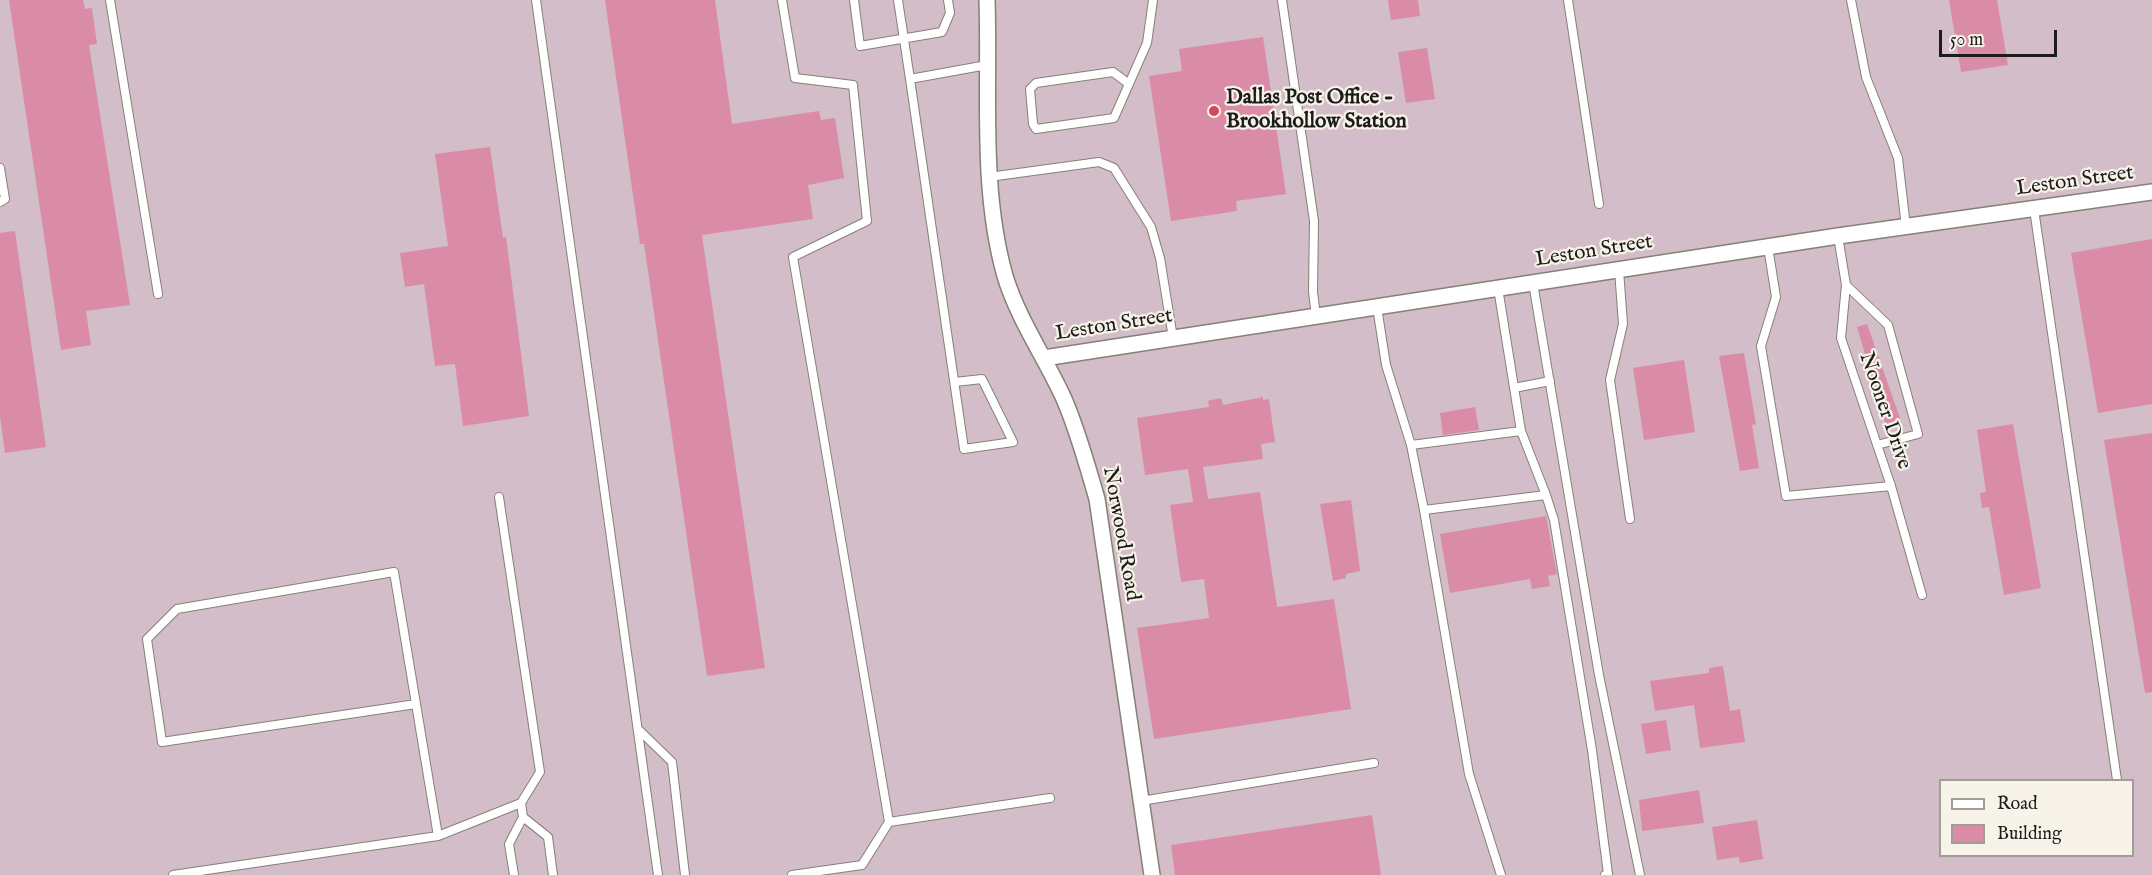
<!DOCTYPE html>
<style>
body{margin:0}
#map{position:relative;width:2152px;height:875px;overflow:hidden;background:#f0e6cd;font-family:"IM FELL English",serif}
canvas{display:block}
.legend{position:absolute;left:1939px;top:779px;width:195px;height:78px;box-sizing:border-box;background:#f7f3e8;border:2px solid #9f9d96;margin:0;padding:8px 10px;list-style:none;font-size:18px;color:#1c1c1c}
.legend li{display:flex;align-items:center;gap:12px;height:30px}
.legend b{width:30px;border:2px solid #9f9d96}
.scale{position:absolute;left:1939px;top:30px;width:118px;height:27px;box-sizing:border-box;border:3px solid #1c1c1c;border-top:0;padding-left:8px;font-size:18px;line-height:21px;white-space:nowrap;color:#1c1c1c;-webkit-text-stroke:4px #f7f3e8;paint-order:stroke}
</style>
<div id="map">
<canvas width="2152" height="875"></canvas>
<ul class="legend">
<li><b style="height:8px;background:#fff"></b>Road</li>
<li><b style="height:16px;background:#da8ca7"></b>Building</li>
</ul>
<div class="scale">50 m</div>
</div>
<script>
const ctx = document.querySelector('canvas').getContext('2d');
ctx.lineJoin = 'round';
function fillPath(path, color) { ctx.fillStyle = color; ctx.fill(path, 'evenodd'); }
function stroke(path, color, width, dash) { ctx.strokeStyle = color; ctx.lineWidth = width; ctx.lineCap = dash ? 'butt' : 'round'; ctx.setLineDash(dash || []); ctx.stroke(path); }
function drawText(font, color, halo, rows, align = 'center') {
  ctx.font = font + ' "IM FELL English",serif'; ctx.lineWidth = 4.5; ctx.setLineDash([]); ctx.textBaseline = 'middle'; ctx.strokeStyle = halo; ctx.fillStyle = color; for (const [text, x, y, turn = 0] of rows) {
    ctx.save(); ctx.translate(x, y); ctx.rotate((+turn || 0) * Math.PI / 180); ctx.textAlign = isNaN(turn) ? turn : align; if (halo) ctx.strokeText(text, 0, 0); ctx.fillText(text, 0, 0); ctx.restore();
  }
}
fillPath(new Path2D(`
 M 0,0 L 2152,0 L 2152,875 L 0,875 ZM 1940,780 L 2132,780 L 2132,856 L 1940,856 Z`), '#d2bdc8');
fillPath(new Path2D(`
 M 9,0 L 83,0 L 85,9 L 92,8 L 97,44 L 89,45 L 130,305 L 86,311 L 91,345 L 61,350 Z
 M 605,0 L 715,0 L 732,124 L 819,111 L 821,120 L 835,118 L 844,178 L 808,185 L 813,219 L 702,235 L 765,668 L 707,676 L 644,244 L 640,244 Z
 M 1388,0 L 1418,0 L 1420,16 L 1391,20 Z
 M 1949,0 L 1997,0 L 2008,65 L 1961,72 Z
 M 1263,37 L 1286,194 L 1236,201 L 1237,211 L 1171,221 L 1149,76 L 1182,71 L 1179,49 Z
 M 1427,48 L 1435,99 L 1406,103 L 1398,52 Z
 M 490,147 L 503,238 L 506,237 L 529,416 L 463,426 L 455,364 L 435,366 L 424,284 L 405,287 L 400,253 L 448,246 L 435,154 Z
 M 15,231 L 46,447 L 5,453 L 0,416 L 0,233 Z
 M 2152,239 L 2152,404 L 2098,413 L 2071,253 Z
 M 1867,324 L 1901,421 L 1886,426 L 1857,327 Z
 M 1744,353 L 1756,424 L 1752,425 L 1759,468 L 1740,471 L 1719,356 Z
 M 1684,360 L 1695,432 L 1644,440 L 1633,368 Z
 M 1263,397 L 1263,400 L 1269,399 L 1275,442 L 1261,444 L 1263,459 L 1203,467 L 1208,499 L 1260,492 L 1277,607 L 1334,599 L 1351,709 L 1154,739 L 1137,628 L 1209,618 L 1204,579 L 1181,582 L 1170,505 L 1193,502 L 1188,469 L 1145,475 L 1137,418 L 1209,407 L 1208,401 L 1221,398 L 1223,405 Z
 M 1475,407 L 1479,430 L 1443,435 L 1440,413 Z
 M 2013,424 L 2041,588 L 2004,595 L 1989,507 L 1982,508 L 1980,493 L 1986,492 L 1977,430 Z
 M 2152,433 L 2152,692 L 2145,693 L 2104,440 Z
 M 1351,500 L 1360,571 L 1346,574 L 1346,578 L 1333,581 L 1320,504 Z
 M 1546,516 L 1557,574 L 1548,576 L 1550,586 L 1532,589 L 1530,579 L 1450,593 L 1440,534 Z
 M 1723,666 L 1730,711 L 1740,709 L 1745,742 L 1700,748 L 1694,705 L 1655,711 L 1650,681 L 1709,673 L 1709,668 Z
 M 1666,720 L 1671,750 L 1646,754 L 1641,724 Z
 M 1699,790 L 1704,823 L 1642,831 L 1639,800 Z
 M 1372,815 L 1381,875 L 1175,875 L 1171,845 Z
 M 1757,820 L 1763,859 L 1740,863 L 1739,857 L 1717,860 L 1712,827 Z`), '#da8ca7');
const service = new Path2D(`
 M 110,0 L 158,294
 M 536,0 L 658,875
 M 782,0 L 795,78 L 853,85 L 867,221 L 793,257 L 889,822 L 1050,798
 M 854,0 L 860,46 L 942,32 L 950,13 L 948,0
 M 898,0 L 910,79 L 987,65
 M 1282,0 L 1314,221 L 1313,292 L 1316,316
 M 1568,0 L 1599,204
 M 1851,0 L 1866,77 L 1898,158 L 1906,227
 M 910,79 L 964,449 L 1013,442 L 982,379 L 955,382
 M 1129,84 L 1113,72 L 1036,83 L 1030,89 L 1033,124 L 1036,129 L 1114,118 L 1147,43 L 1153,0
 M 0,168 L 5,199 L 0,202
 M 989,177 L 1099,162 L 1114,168 L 1151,227 L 1160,258 L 1173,338
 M 2034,209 L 2117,780
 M 1838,236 L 1846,285 L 1841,338 L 1891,486 L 1922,595
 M 1768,247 L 1776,297 L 1761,346 L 1786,496 L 1891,486
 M 1619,270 L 1623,324 L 1610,380 L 1630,519
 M 1533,283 L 1599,675 L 1640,875
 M 1846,285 L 1888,325 L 1918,434 L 1877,445
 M 1377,307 L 1386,365 L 1411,445 L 1424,510 L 1546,495 L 1521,431 L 1498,288
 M 1514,388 L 1550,381
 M 1411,445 L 1521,431
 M 1546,495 L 1554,520 L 1592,750 L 1608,874 L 1605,875
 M 499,497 L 540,772 L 521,803 L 523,817 L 509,844 L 514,875
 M 1424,510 L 1469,774 L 1501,875
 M 416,704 L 162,742 L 147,639 L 177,609 L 394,572 L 438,836
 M 638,729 L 672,762 L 685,875
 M 1141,801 L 1374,763
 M 523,817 L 548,837 L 553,875
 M 173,875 L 438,836 L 521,803
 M 792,875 L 862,865 L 889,822`);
const minor = new Path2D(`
 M 987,0 C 990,91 980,187 1005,276 C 1018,319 1046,359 1064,399 C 1078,431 1087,465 1097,499 L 1152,875
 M 1044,358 L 1838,236 L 2152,192`);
stroke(service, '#868174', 10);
stroke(minor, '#868174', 18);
stroke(service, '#fff', 8);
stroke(minor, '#fff', 15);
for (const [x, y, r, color] of [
 [1214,111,6,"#d1495b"]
]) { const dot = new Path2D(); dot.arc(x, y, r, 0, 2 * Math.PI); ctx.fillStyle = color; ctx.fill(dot); stroke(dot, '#f7f3e8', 2); }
drawText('bold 21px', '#1c1c1c', '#f7f3e8', [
 ["Dallas Post Office -",1226,99],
 ["Brookhollow Station",1226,123]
], 'left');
drawText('21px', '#1c1c1c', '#f7f3e8', [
 ["Leston Street",2075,182,-8],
 ["Leston Street",1594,252,-9],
 ["Leston Street",1114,326,-9],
 ["Nooner Drive",1884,411,71],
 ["Norwood Road",1120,534,80]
]);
</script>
